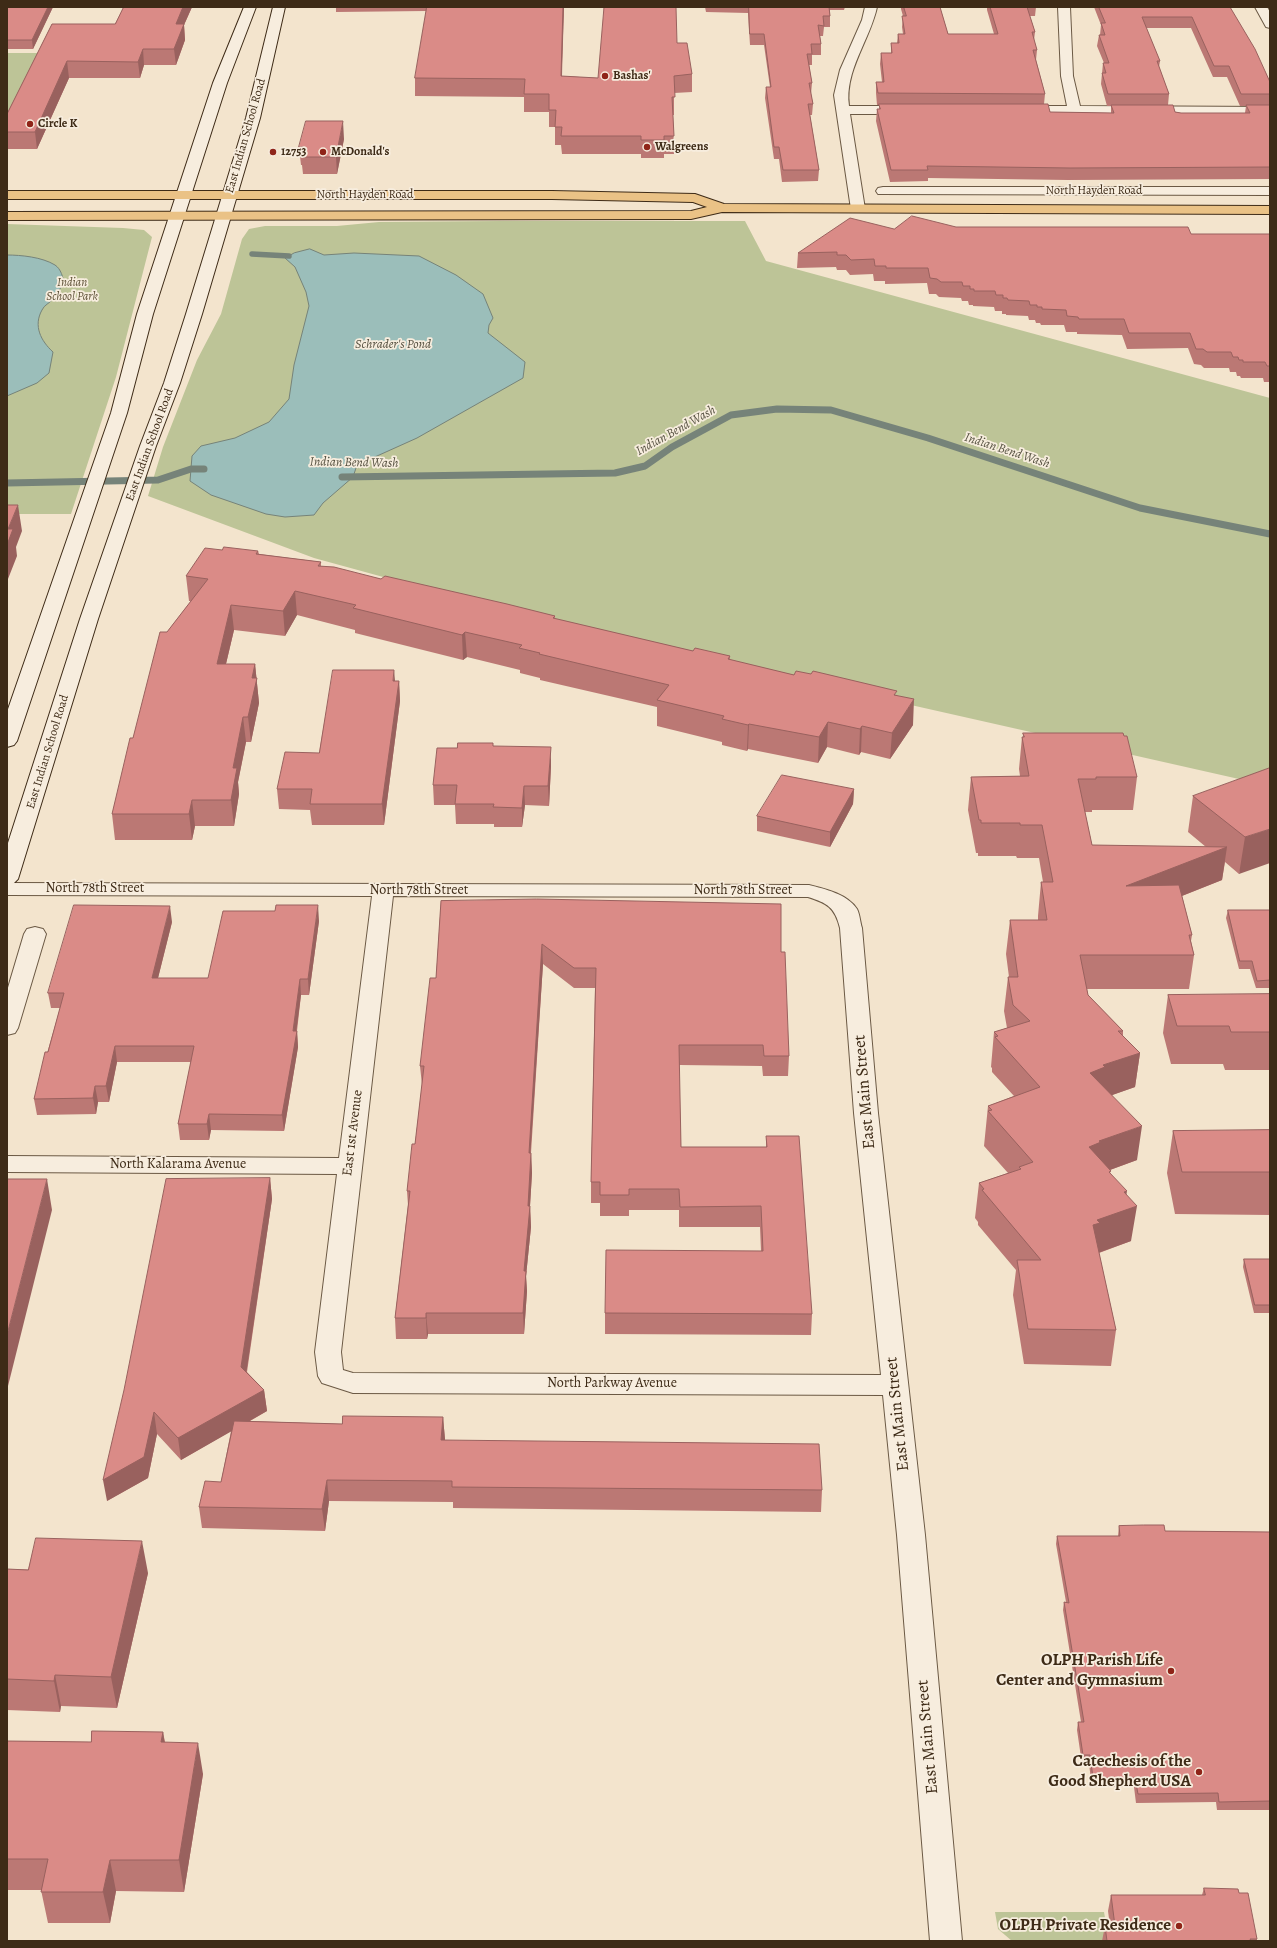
<!DOCTYPE html>
<style>
body{margin:0}
#map{position:relative;width:1277px;height:1948px;overflow:hidden;background:#f3e4cd;font-family:Alegreya,serif}
canvas{display:block}
.frame{position:absolute;inset:0;border:8px solid #3e2b17;pointer-events:none}
</style>
<div id="map">
<canvas width="1277" height="1948"></canvas>
<div class="frame"></div>
</div>
<script>
const ctx = document.querySelector('canvas').getContext('2d');
ctx.lineJoin = 'round';
function fillPath(path, color) { ctx.fillStyle = color; ctx.fill(path, 'evenodd'); }
function stroke(path, color, width, dash) { ctx.strokeStyle = color; ctx.lineWidth = width; ctx.lineCap = dash ? 'butt' : 'round'; ctx.setLineDash(dash || []); ctx.stroke(path); }
function drawText(font, color, halo, rows, align = 'center') {
  ctx.font = font + ' Alegreya,serif'; ctx.lineWidth = 3.5; ctx.setLineDash([]); ctx.textBaseline = 'middle'; ctx.strokeStyle = halo; ctx.fillStyle = color; for (const [text, x, y, turn = 0] of rows) {
    ctx.save(); ctx.translate(x, y); ctx.rotate((+turn || 0) * Math.PI / 180); ctx.textAlign = isNaN(turn) ? turn : align; if (halo) ctx.strokeText(text, 0, 0); ctx.fillText(text, 0, 0); ctx.restore();
  }
}
fillPath(new Path2D(`
 M 7,53 L 44,53 L 7,131 Z
 M 500,221 L 745,221 L 766,261 L 1270,398 L 1270,786 L 840,689 L 489,606 L 314,558 L 148,496 L 163,447 L 197,360 L 221,314 L 242,239 L 249,229 L 265,226 L 337,226 L 379,222 Z
 M 7,224 L 123,228 L 144,230 L 152,237 L 116,377 L 71,514 L 7,514 Z
 M 995,1912 L 1104,1912 L 1109,1941 L 1012,1941 L 998,1929 Z`), '#bdc497');
const water = new Path2D(`
 M 310,249 L 324,255 L 354,253 L 419,256 L 456,275 L 483,294 L 493,318 L 489,325 L 488,333 L 525,362 L 523,378 L 417,438 L 357,465 L 353,477 L 323,503 L 314,515 L 285,517 L 266,514 L 211,495 L 190,481 L 192,456 L 201,446 L 235,438 L 269,422 L 289,399 L 294,365 L 309,306 L 306,292 L 295,267 L 285,258 L 294,253 Z
 M 7,255 C 21,255 42,257 55,265 C 61,269 63,277 64,284 C 59,289 57,294 53,299 C 50,303 44,305 42,310 C 33,326 41,341 53,352 L 49,373 L 37,383 L 7,396 Z`);
fillPath(water, '#9bbeba');
stroke(water, '#768379', 1);
stroke(new Path2D(`
 M 252,254 L 289,256`), '#768379', 5.5);
stroke(new Path2D(`
 M 342,477 L 615,473 L 645,466 L 672,447 L 731,415 L 777,409 L 831,410 L 928,438 L 1140,508 L 1270,534
 M 7,483 L 158,480 L 191,469 L 204,469`), '#768379', 7);
const street = new Path2D(`
 M 865,7 L 877,7 C 870,40 844,71 849,106 L 907,106 L 912,107 L 914,110 L 912,113 L 907,114 L 850,114 L 865,209 L 863,212 L 853,212 L 851,209 L 834,95 L 840,70 L 862,20 Z
 M 1058,7 L 1070,7 L 1073,76 L 1080,106 L 1270,107 L 1270,115 L 1014,113 L 1012,110 L 1014,107 L 1019,106 L 1067,106 L 1061,76 Z
 M 1255,7 L 1267,7 L 1270,12 L 1270,28 L 1266,27 Z
 M 883,187 L 1270,187 L 1270,195 L 878,194 L 876,191 L 878,188 Z
 M 7,883 L 809,885 C 825,889 847,894 857,909 C 860,915 860,922 862,928 L 878,1113 L 925,1535 L 962,1941 L 930,1941 L 897,1535 L 883,1395 L 353,1393 L 322,1383 L 318,1376 L 315,1352 L 337,1174 L 7,1172 L 7,1156 L 339,1158 L 372,896 L 7,895 ZM 393,896 L 808,897 C 827,903 835,907 840,928 L 854,1113 L 881,1375 L 353,1373 L 343,1370 L 341,1352 Z
 M 35,927 L 43,929 L 46,934 L 18,1028 L 15,1033 L 7,1035 L 7,991 L 24,934 L 27,929 Z`);
const secondary = new Path2D(`
 M 244,7 L 256,7 L 227,83 L 153,314 L 127,413 L 17,741 L 14,745 L 7,747 L 7,712 L 111,413 L 137,314 L 213,83 Z
 M 273,7 L 285,7 L 260,118 L 202,314 L 180,383 L 156,446 L 98,619 L 18,879 L 14,883 L 7,885 L 7,846 L 80,619 L 140,446 L 164,383 L 186,314 L 246,118 Z`);
const primary = new Path2D(`
 M 7,191 L 552,191 L 695,194 L 724,204 L 1270,206 L 1270,214 L 722,212 L 691,219 L 7,220 L 7,212 L 691,211 L 707,207 L 693,202 L 552,199 L 7,199 Z`);
stroke(street, '#6b5944', 2);
stroke(secondary, '#3e2b17', 2);
stroke(primary, '#3e2b17', 2);
fillPath(street, '#f7edde');
fillPath(secondary, '#f7edde');
fillPath(primary, '#eac286');
fillPath(new Path2D(`
 M 7,7 L 53,7 L 33,49 L 7,49 Z
 M 124,7 L 192,7 L 184,25 L 185,40 L 176,65 L 144,65 L 140,78 L 69,78 L 37,149 L 7,149 L 7,114 L 52,24 L 115,24 Z
 M 322,7 L 564,7 L 562,76 L 598,78 L 677,43 L 692,74 L 692,92 L 674,93 L 674,115 L 673,115 L 674,154 L 664,154 L 664,158 L 641,158 L 641,154 L 562,154 L 561,145 L 555,145 L 555,127 L 549,127 L 549,112 L 524,112 L 524,97 L 415,96 L 415,78 L 426,11 L 336,12 L 336,8 L 322,8 Z
 M 705,7 L 845,7 L 844,10 L 830,10 L 830,27 L 824,27 L 823,36 L 820,36 L 821,44 L 821,55 L 812,55 L 812,65 L 809,65 L 812,83 L 811,94 L 813,104 L 812,115 L 810,115 L 819,170 L 818,181 L 782,182 L 779,159 L 774,159 L 765,98 L 766,87 L 770,87 L 764,45 L 750,45 L 748,13 L 706,12 Z
 M 901,7 L 940,7 L 948,34 L 994,34 L 987,10 L 987,7 L 1036,7 L 1035,16 L 1030,16 L 1035,32 L 1034,40 L 1037,50 L 1036,60 L 1045,94 L 1044,104 L 1050,112 L 1111,113 L 1111,106 L 1107,106 L 1101,84 L 1103,63 L 1104,63 L 1097,46 L 1099,35 L 1100,35 L 1101,25 L 1094,7 L 1230,7 L 1270,82 L 1270,179 L 1068,180 L 928,178 L 928,181 L 890,182 L 876,121 L 877,109 L 879,109 L 879,105 L 877,105 L 876,93 L 876,82 L 882,82 L 880,64 L 881,53 L 891,53 L 891,43 L 897,43 L 898,34 L 903,34 L 902,27 L 903,16 L 901,9 ZM 1146,28 L 1191,28 L 1213,77 L 1227,77 L 1240,106 L 1246,106 L 1245,113 L 1181,113 L 1175,112 L 1168,105 L 1169,94 L 1159,67 L 1160,61 Z
 M 344,139 L 337,174 L 303,174 L 302,165 L 301,165 L 299,147 Z
 M 956,227 L 1191,234 L 1270,234 L 1270,382 L 1264,382 L 1263,378 L 1241,378 L 1240,376 L 1237,376 L 1236,372 L 1230,372 L 1229,368 L 1204,368 L 1201,365 L 1194,364 L 1188,348 L 1127,349 L 1122,335 L 1077,334 L 1077,332 L 1066,332 L 1064,325 L 1041,325 L 1040,323 L 1036,323 L 1035,320 L 1029,320 L 1028,316 L 1006,315 L 1006,314 L 1002,314 L 1002,311 L 995,311 L 994,307 L 973,306 L 973,305 L 969,305 L 968,301 L 962,301 L 961,298 L 939,297 L 936,294 L 929,294 L 927,283 L 885,284 L 885,281 L 874,281 L 873,274 L 850,275 L 846,270 L 837,270 L 836,267 L 797,268 L 798,253 L 894,229 Z
 M 222,550 L 258,551 L 259,554 L 321,562 L 321,566 L 381,579 L 555,616 L 555,619 L 693,651 L 730,656 L 730,660 L 794,675 L 897,695 L 913,725 L 890,759 L 861,752 L 859,755 L 827,747 L 818,763 L 748,749 L 747,751 L 722,745 L 722,742 L 657,726 L 657,707 L 540,680 L 540,678 L 520,673 L 520,670 L 467,657 L 463,660 L 355,633 L 355,630 L 297,615 L 285,636 L 234,630 L 226,664 L 255,664 L 259,703 L 251,742 L 246,742 L 238,782 L 239,794 L 234,826 L 195,826 L 192,840 L 115,840 L 112,814 L 133,738 L 167,632 L 191,601 L 189,601 L 186,576 Z
 M 395,681 L 399,681 L 400,701 L 384,825 L 312,825 L 310,810 L 279,809 L 277,789 L 319,753 Z
 M 1023,733 L 1137,777 L 1133,810 L 1092,810 L 1092,812 L 1085,812 L 1092,845 L 1206,847 L 1188,832 L 1193,796 L 1270,768 L 1239,874 L 1225,862 L 1222,880 L 1182,896 L 1192,935 L 1191,941 L 1194,955 L 1189,989 L 1087,989 L 1088,995 L 1123,1031 L 1123,1036 L 1140,1053 L 1135,1087 L 1112,1095 L 1137,1160 L 1110,1170 L 1111,1171 L 1110,1173 L 1127,1195 L 1131,1241 L 1099,1253 L 1116,1330 L 1111,1366 L 1024,1364 L 1013,1295 L 1016,1270 L 978,1225 L 978,1222 L 975,1218 L 979,1183 L 1008,1173 L 984,1146 L 988,1106 L 1014,1096 L 992,1072 L 992,1068 L 991,1067 L 994,1032 L 1007,1028 L 1004,1011 L 1008,977 L 1009,977 L 1006,954 L 1010,920 L 1038,920 L 1038,916 L 1041,882 L 1043,882 L 1039,858 L 1017,858 L 1016,856 L 978,856 L 978,853 L 976,853 L 968,810 L 971,777 L 1020,776 L 1019,769 L 1022,737 L 1023,737 Z
 M 493,743 L 493,746 L 551,766 L 549,806 L 525,805 L 522,827 L 494,827 L 494,824 L 456,824 L 455,805 L 434,805 L 433,785 L 457,748 Z
 M 854,789 L 853,804 L 830,847 L 757,831 L 757,816 Z
 M 441,901 L 781,952 L 789,1056 L 788,1076 L 763,1076 L 762,1066 L 679,1065 L 681,1147 L 766,1147 L 766,1136 L 812,1314 L 811,1335 L 605,1334 L 605,1313 L 761,1251 L 760,1227 L 679,1227 L 679,1210 L 629,1210 L 629,1216 L 600,1216 L 600,1203 L 591,1203 L 591,1182 L 595,988 L 574,988 L 543,964 L 531,1153 L 532,1173 L 530,1206 L 531,1227 L 526,1276 L 527,1291 L 524,1334 L 428,1334 L 427,1339 L 396,1339 L 395,1318 L 408,1205 L 407,1191 L 415,1144 L 422,1085 L 420,1066 L 436,978 Z
 M 1228,910 L 1270,910 L 1270,988 L 1256,988 L 1250,969 L 1239,969 L 1226,918 Z
 M 319,921 L 309,995 L 301,995 L 297,1031 L 298,1047 L 284,1131 L 211,1130 L 209,1140 L 180,1140 L 178,1124 L 191,1062 L 117,1062 L 109,1102 L 98,1102 L 96,1114 L 37,1115 L 34,1099 L 60,1008 L 51,1008 L 48,993 L 172,922 L 158,978 L 208,978 Z
 M 1270,994 L 1270,1070 L 1225,1070 L 1223,1064 L 1171,1064 L 1163,1033 L 1168,995 Z
 M 1270,1130 L 1270,1215 L 1175,1214 L 1167,1173 L 1173,1131 Z
 M 270,1178 L 272,1199 L 247,1372 L 264,1390 L 267,1411 L 250,1421 L 342,1424 L 443,1417 L 445,1440 L 822,1490 L 821,1512 L 453,1508 L 453,1502 L 329,1501 L 325,1531 L 202,1528 L 199,1507 L 221,1482 L 231,1431 L 181,1460 L 157,1434 L 148,1478 L 107,1501 Z
 M 1244,1259 L 1270,1259 L 1270,1313 L 1254,1313 L 1243,1267 Z
 M 1119,1526 L 1165,1531 L 1270,1532 L 1270,1810 L 1217,1810 L 1216,1802 L 1136,1803 L 1134,1787 L 1092,1787 L 1089,1764 L 1082,1764 L 1077,1730 L 1078,1722 L 1081,1722 L 1063,1610 L 1064,1602 L 1066,1602 L 1056,1544 L 1057,1536 L 1118,1536 Z
 M 7,1569 L 148,1573 L 117,1708 L 61,1706 L 60,1712 L 7,1710 Z
 M 163,1732 L 165,1742 L 203,1774 L 184,1892 L 116,1891 L 110,1923 L 48,1923 L 41,1890 L 7,1890 L 7,1741 L 91,1742 Z
 M 1204,1888 L 1239,1893 L 1257,1939 L 1257,1941 L 1102,1941 L 1105,1926 L 1110,1926 L 1108,1911 L 1111,1895 L 1202,1895 Z`), '#bb7874');
fillPath(new Path2D(`
 M 48,7 L 53,7 L 33,49 L 32,40 Z
 M 183,7 L 192,7 L 184,25 L 185,40 L 176,65 L 174,49 L 176,24 Z
 M 563,7 L 564,7 L 561,93 L 561,76 Z
 M 143,49 L 144,65 L 140,78 L 138,62 Z
 M 67,61 L 69,78 L 37,149 L 35,132 Z
 M 343,121 L 344,139 L 337,174 L 336,157 Z
 M 18,505 L 22,531 L 16,547 L 17,556 L 8,579 L 7,572 L 7,545 L 8,529 Z
 M 295,591 L 297,615 L 285,636 L 283,611 Z
 M 231,605 L 234,630 L 220,689 L 217,664 Z
 M 465,632 L 467,657 L 463,660 L 462,635 Z
 M 255,664 L 259,703 L 251,742 L 248,717 L 252,678 Z
 M 394,670 L 396,691 L 393,681 Z
 M 399,681 L 400,701 L 384,825 L 382,804 Z
 M 914,699 L 913,725 L 890,759 L 892,733 Z
 M 243,717 L 246,742 L 238,782 L 239,794 L 234,826 L 231,800 L 233,768 Z
 M 828,722 L 827,747 L 818,763 L 819,737 Z
 M 749,724 L 748,749 L 747,751 L 748,725 Z
 M 862,726 L 861,752 L 859,755 L 860,729 Z
 M 551,747 L 551,766 L 549,806 L 548,786 Z
 M 524,786 L 525,805 L 522,827 L 522,808 Z
 M 854,789 L 853,804 L 830,847 L 830,832 Z
 M 192,800 L 195,826 L 192,840 L 189,814 Z
 M 1270,829 L 1270,863 L 1239,874 L 1245,837 Z
 M 1227,847 L 1222,880 L 1121,920 L 1126,886 Z
 M 318,905 L 319,921 L 309,995 L 308,979 Z
 M 170,906 L 172,922 L 154,994 L 152,978 Z
 M 542,944 L 543,964 L 529,1173 L 529,1153 Z
 M 300,979 L 301,995 L 295,1041 L 297,1031 L 298,1047 L 284,1131 L 282,1115 Z
 M 115,1046 L 117,1062 L 109,1102 L 106,1086 Z
 M 1140,1053 L 1135,1087 L 1101,1099 L 1090,1073 L 1103,1065 Z
 M 95,1086 L 98,1102 L 96,1114 L 93,1098 Z
 M 209,1114 L 211,1130 L 209,1140 L 207,1124 Z
 M 1142,1126 L 1137,1160 L 1096,1175 L 1089,1147 L 1099,1141 Z
 M 531,1153 L 532,1173 L 530,1206 L 531,1227 L 526,1276 L 527,1291 L 524,1334 L 523,1313 L 524,1271 Z
 M 270,1178 L 272,1199 L 244,1388 L 241,1367 Z
 M 47,1179 L 52,1210 L 7,1390 L 7,1335 Z
 M 1127,1191 L 1124,1210 L 1137,1206 L 1131,1241 L 1095,1254 L 1093,1225 L 1097,1220 L 1124,1192 Z
 M 426,1313 L 428,1334 L 427,1339 L 426,1318 Z
 M 264,1390 L 267,1411 L 181,1460 L 178,1438 Z
 M 154,1412 L 157,1434 L 148,1478 L 107,1501 L 103,1480 Z
 M 443,1417 L 445,1439 L 443,1462 L 441,1440 Z
 M 327,1480 L 329,1501 L 325,1531 L 322,1509 Z
 M 142,1541 L 148,1573 L 117,1708 L 111,1677 Z
 M 55,1675 L 61,1706 L 60,1712 L 54,1681 Z
 M 163,1732 L 168,1764 L 161,1742 Z
 M 198,1743 L 203,1774 L 184,1892 L 179,1860 Z
 M 110,1860 L 116,1891 L 110,1923 L 103,1892 Z`), '#99615e');
const building = new Path2D(`
 M 7,7 L 48,7 L 32,40 L 7,40 Z
 M 124,7 L 183,7 L 176,24 L 184,24 L 174,49 L 143,49 L 138,62 L 67,61 L 35,132 L 7,132 L 7,114 L 52,24 L 115,24 Z
 M 427,7 L 563,7 L 561,76 L 598,78 L 604,7 L 676,7 L 677,43 L 687,43 L 692,74 L 674,76 L 675,97 L 672,97 L 674,136 L 664,136 L 664,140 L 641,140 L 641,136 L 561,136 L 562,127 L 555,127 L 556,110 L 549,110 L 549,94 L 524,94 L 525,79 L 415,78 Z
 M 749,7 L 829,7 L 830,16 L 823,16 L 824,26 L 818,25 L 821,44 L 811,44 L 812,54 L 807,54 L 812,83 L 809,83 L 813,104 L 808,104 L 819,170 L 783,170 L 779,147 L 774,147 L 766,87 L 771,87 L 764,34 L 750,34 Z
 M 904,7 L 940,7 L 948,34 L 998,34 L 990,7 L 1027,7 L 1035,32 L 1032,32 L 1037,50 L 1033,50 L 1045,94 L 878,93 L 876,82 L 884,82 L 881,53 L 892,53 L 891,43 L 899,43 L 898,34 L 905,34 L 902,16 L 906,16 Z
 M 1099,7 L 1230,7 L 1255,49 L 1270,82 L 1270,94 L 1241,94 L 1229,66 L 1214,66 L 1192,17 L 1142,17 L 1160,61 L 1157,61 L 1169,94 L 1108,94 L 1102,73 L 1106,73 L 1103,63 L 1109,63 L 1099,35 L 1105,35 L 1101,23 L 1105,23 Z
 M 879,104 L 1048,104 L 1050,112 L 1114,113 L 1111,105 L 1173,105 L 1175,112 L 1181,113 L 1250,113 L 1246,105 L 1270,105 L 1270,167 L 1070,168 L 927,166 L 928,170 L 891,170 L 877,109 L 880,109 Z
 M 306,121 L 343,121 L 336,157 L 302,157 L 304,147 L 299,147 Z
 M 912,216 L 956,227 L 1188,227 L 1191,234 L 1270,234 L 1270,366 L 1267,366 L 1265,362 L 1243,362 L 1243,360 L 1239,360 L 1238,357 L 1233,357 L 1231,352 L 1207,352 L 1203,349 L 1196,349 L 1190,333 L 1129,333 L 1124,319 L 1079,319 L 1078,317 L 1067,316 L 1066,310 L 1042,309 L 1042,307 L 1037,307 L 1037,305 L 1030,305 L 1029,301 L 1008,300 L 1007,298 L 1003,298 L 1003,295 L 996,295 L 995,291 L 974,291 L 974,289 L 970,289 L 970,286 L 963,286 L 962,282 L 941,282 L 937,279 L 930,278 L 928,268 L 886,268 L 886,266 L 875,266 L 874,259 L 851,260 L 846,255 L 837,255 L 837,252 L 798,253 L 850,218 L 894,229 Z
 M 7,505 L 18,505 L 8,529 L 13,529 L 7,545 Z
 M 224,547 L 258,551 L 256,554 L 321,562 L 318,566 L 334,567 L 381,579 L 385,576 L 507,604 L 555,616 L 553,618 L 693,651 L 695,648 L 730,656 L 728,659 L 794,675 L 796,671 L 811,674 L 813,671 L 897,691 L 894,695 L 914,699 L 892,733 L 862,726 L 860,729 L 828,722 L 819,737 L 749,724 L 748,725 L 722,719 L 724,716 L 657,700 L 669,685 L 539,654 L 540,653 L 519,648 L 522,645 L 465,632 L 462,635 L 353,608 L 356,605 L 295,591 L 283,611 L 231,605 L 217,664 L 255,664 L 252,678 L 257,678 L 248,717 L 243,717 L 233,768 L 237,768 L 231,800 L 192,800 L 189,814 L 112,814 L 130,738 L 133,738 L 160,632 L 167,632 L 208,579 L 186,576 L 205,548 L 222,550 Z
 M 333,670 L 394,670 L 393,681 L 399,681 L 382,804 L 310,804 L 312,789 L 277,789 L 285,752 L 319,753 Z
 M 1023,733 L 1123,733 L 1124,736 L 1127,736 L 1137,777 L 1096,777 L 1096,779 L 1078,779 L 1092,845 L 1227,847 L 1126,886 L 1179,885 L 1192,935 L 1189,935 L 1194,955 L 1080,955 L 1088,995 L 1123,1031 L 1118,1031 L 1140,1053 L 1103,1065 L 1105,1067 L 1090,1073 L 1142,1126 L 1099,1141 L 1101,1142 L 1089,1147 L 1111,1171 L 1109,1172 L 1127,1191 L 1124,1192 L 1137,1206 L 1097,1220 L 1100,1223 L 1093,1225 L 1116,1330 L 1028,1329 L 1017,1260 L 1041,1260 L 982,1190 L 984,1189 L 979,1183 L 1021,1169 L 1019,1167 L 1033,1162 L 988,1111 L 992,1110 L 988,1106 L 1040,1087 L 995,1037 L 998,1036 L 994,1032 L 1030,1021 L 1013,1005 L 1008,977 L 1018,977 L 1010,920 L 1047,920 L 1041,882 L 1053,882 L 1042,825 L 1020,825 L 1020,823 L 981,823 L 981,820 L 979,820 L 971,777 L 1029,776 L 1022,737 L 1024,737 Z
 M 458,743 L 493,743 L 493,746 L 551,747 L 548,786 L 524,786 L 522,808 L 493,807 L 494,804 L 455,804 L 457,785 L 433,785 L 437,748 L 457,748 Z
 M 1270,768 L 1270,829 L 1245,837 L 1193,796 Z
 M 782,775 L 854,789 L 830,832 L 757,816 Z
 M 537,899 L 781,904 L 781,952 L 785,952 L 789,1056 L 764,1056 L 763,1045 L 679,1045 L 681,1147 L 767,1147 L 766,1136 L 799,1136 L 812,1314 L 605,1313 L 606,1250 L 763,1251 L 761,1206 L 680,1207 L 679,1189 L 629,1189 L 629,1195 L 600,1195 L 600,1182 L 591,1182 L 596,968 L 574,968 L 542,944 L 529,1153 L 531,1153 L 528,1206 L 530,1206 L 524,1271 L 526,1271 L 523,1313 L 426,1313 L 426,1318 L 395,1318 L 410,1191 L 407,1191 L 412,1144 L 415,1144 L 424,1066 L 420,1066 L 430,978 L 436,978 L 441,901 Z
 M 74,905 L 170,906 L 152,978 L 208,978 L 223,911 L 275,911 L 276,905 L 318,905 L 308,979 L 300,979 L 293,1031 L 297,1031 L 282,1115 L 209,1114 L 207,1124 L 178,1124 L 194,1046 L 115,1046 L 106,1086 L 95,1086 L 93,1098 L 34,1099 L 45,1052 L 48,1052 L 64,993 L 48,993 Z
 M 1228,910 L 1270,910 L 1270,980 L 1257,981 L 1252,961 L 1240,961 Z
 M 1270,994 L 1270,1032 L 1231,1032 L 1229,1026 L 1177,1026 L 1168,995 Z
 M 1270,1130 L 1270,1172 L 1182,1172 L 1173,1131 Z
 M 270,1178 L 241,1367 L 264,1390 L 178,1438 L 154,1412 L 144,1457 L 103,1480 L 124,1390 L 166,1179 Z
 M 7,1179 L 47,1179 L 7,1335 Z
 M 1244,1259 L 1270,1259 L 1270,1305 L 1255,1305 Z
 M 343,1416 L 443,1417 L 441,1440 L 819,1444 L 822,1490 L 452,1487 L 452,1481 L 327,1480 L 322,1509 L 199,1507 L 205,1481 L 221,1482 L 234,1421 L 342,1424 Z
 M 1144,1525 L 1164,1525 L 1165,1531 L 1270,1532 L 1270,1801 L 1219,1802 L 1218,1793 L 1138,1794 L 1135,1778 L 1093,1778 L 1090,1755 L 1083,1755 L 1078,1722 L 1084,1722 L 1064,1602 L 1069,1603 L 1057,1536 L 1120,1536 L 1119,1526 Z
 M 36,1538 L 142,1541 L 111,1677 L 55,1675 L 54,1681 L 7,1679 L 7,1569 L 28,1570 Z
 M 92,1731 L 163,1732 L 161,1742 L 198,1743 L 179,1860 L 110,1860 L 103,1892 L 41,1892 L 48,1859 L 7,1859 L 7,1741 L 91,1742 Z
 M 1204,1888 L 1238,1889 L 1239,1893 L 1248,1893 L 1257,1939 L 1250,1939 L 1251,1941 L 1107,1941 L 1105,1926 L 1115,1926 L 1111,1895 L 1205,1895 Z`);
fillPath(building, '#da8b87');
stroke(building, '#99615e', 1);
for (const [x, y, r, color] of [
 [605,76,4,"#8f2418"],
 [30,124,4,"#8f2418"],
 [647,147,4,"#8f2418"],
 [273,152,4,"#8f2418"],
 [323,152,4,"#8f2418"],
 [1171,1671,4,"#8f2418"],
 [1199,1772,4,"#8f2418"],
 [1179,1926,4,"#8f2418"]
]) { const dot = new Path2D(); dot.arc(x, y, r, 0, 2 * Math.PI); ctx.fillStyle = color; ctx.fill(dot); stroke(dot, '#f7edde', 1.5); }
drawText('bold 12px', '#3e2b17', '#f7edde', [
 ["Bashas'",613,76],
 ["Circle K",38,124],
 ["Walgreens",655,147],
 ["12753",281,152],
 ["McDonald's",331,152]
], 'left');
drawText('12px', '#3e2b17', '#f7edde', [
 ["East Indian School Road",246,136,-74],
 ["North Hayden Road",1094,191],
 ["North Hayden Road",365,195],
 ["East Indian School Road",150,445,-70],
 ["East Indian School Road",48,752,-73]
]);
drawText('italic 12px', '#5e5137', '#f7edde', [
 ["Indian",72,283],
 ["School Park",72,297]
]);
drawText('italic 13px', '#555040', '#f7edde', [
 ["Schrader's Pond",393,345],
 ["Indian Bend Wash",676,431,-29],
 ["Indian Bend Wash",1007,451,18],
 ["Indian Bend Wash",354,463,1]
]);
drawText('14px', '#3e2b17', '#f7edde', [
 ["North 78th Street",95,889],
 ["North 78th Street",419,891],
 ["North 78th Street",743,891],
 ["East 1st Avenue",353,1133,-83],
 ["North Kalarama Avenue",178,1165],
 ["North Parkway Avenue",612,1384]
]);
drawText('17px', '#3e2b17', '#f7edde', [
 ["East Main Street",865,1092,-95],
 ["East Main Street",898,1414,-96],
 ["East Main Street",928,1737,-95]
]);
drawText('bold 17px', '#3e2b17', '#f7edde', [
 ["OLPH Parish Life",1163,1661],
 ["Center and Gymnasium",1163,1681],
 ["Catechesis of the",1191,1762],
 ["Good Shepherd USA",1191,1782],
 ["OLPH Private Residence",1171,1926]
], 'right');
</script>
